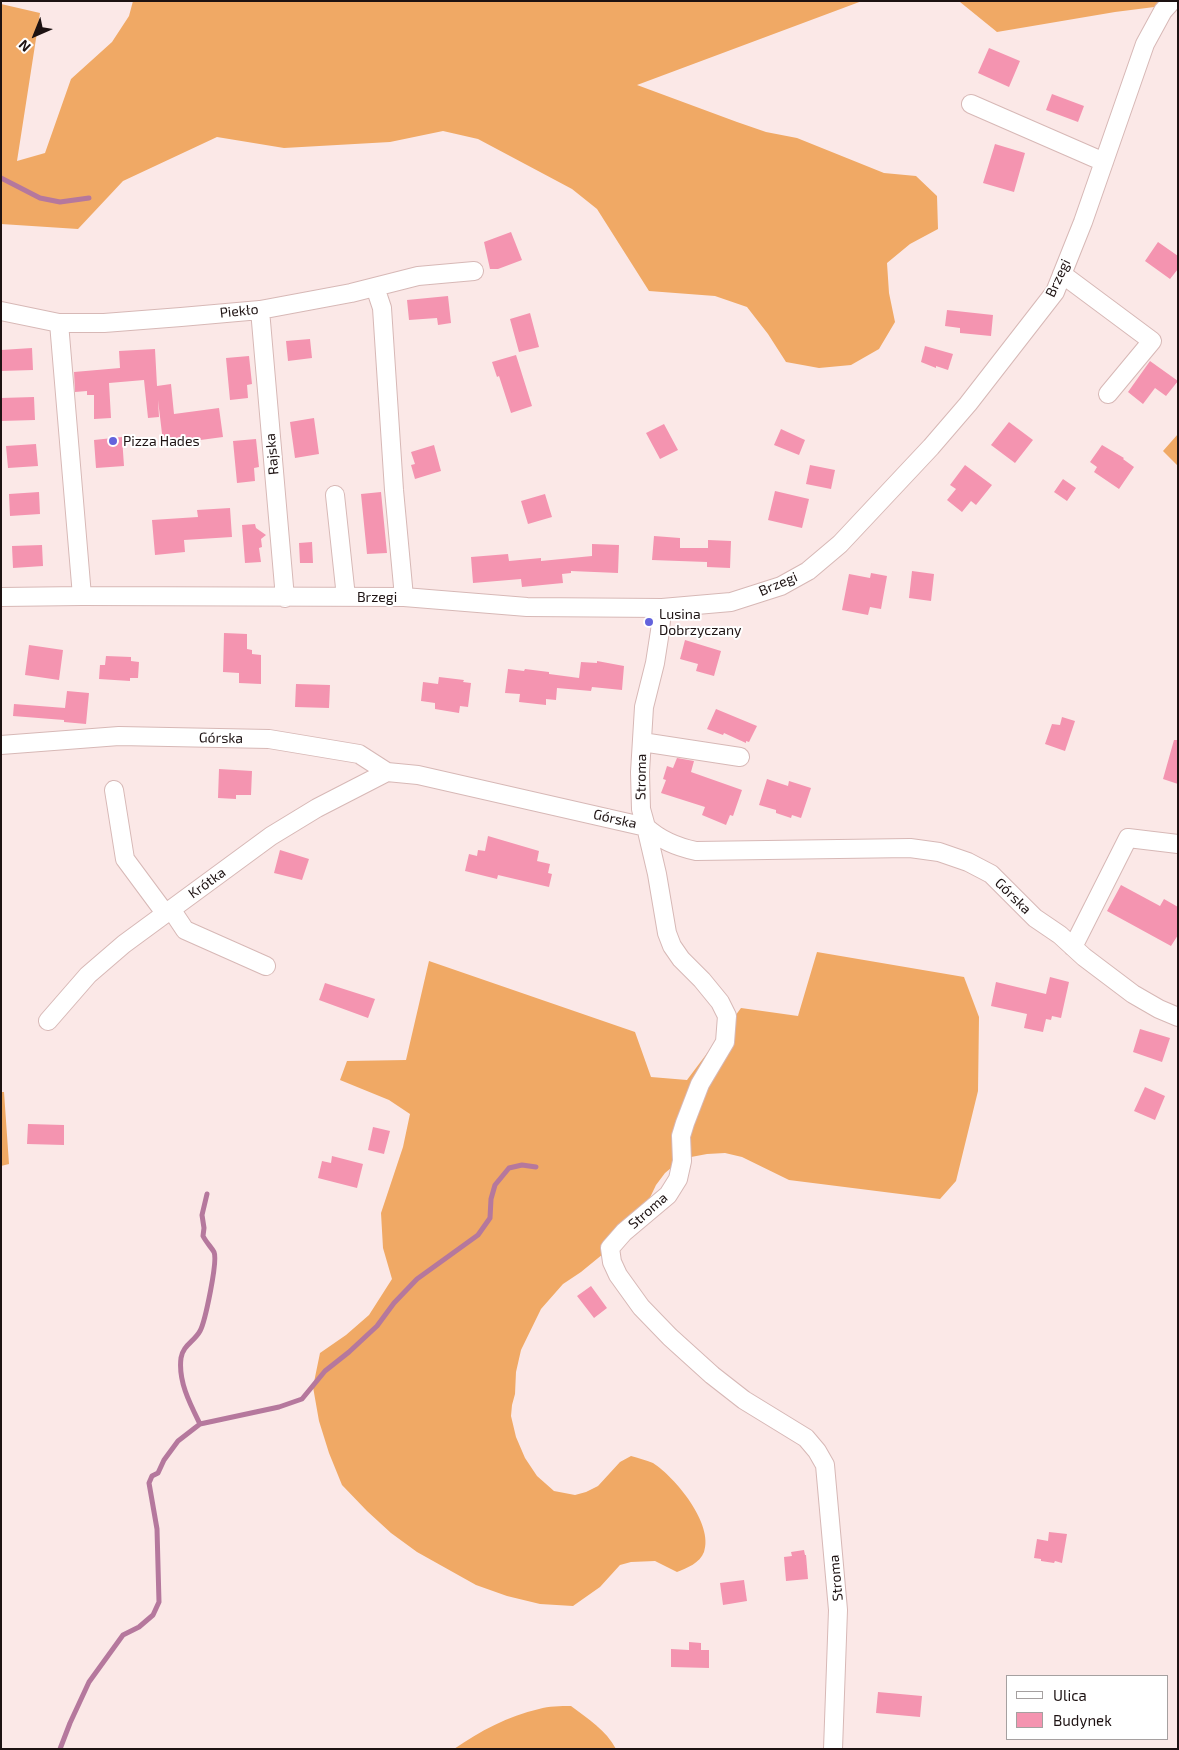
<!DOCTYPE html>
<meta charset="utf-8">
<style>
body{margin:0}
#map{position:relative;width:1179px;height:1750px;overflow:hidden;background:#fbe8e7;font-family:"Exo 2",sans-serif}
canvas{display:block}
.frame{position:absolute;inset:0;border:2px solid #1d1212;pointer-events:none}
.legend{position:absolute;left:1006px;top:1675px;width:162px;height:65px;box-sizing:border-box;background:#fff;border:1px solid #a5a0a0;margin:0;padding:6px 9px;list-style:none;font-size:15px;color:#1d1212}
.legend li{display:flex;align-items:center;gap:10px;height:25px}
.legend b{width:25px;border:1px solid #a5a0a0}
.north{position:absolute;left:10px;top:10px;width:50px;height:50px;-webkit-text-stroke:4px #fff;paint-order:stroke;rotate:224deg;font-size:14px;font-weight:700;line-height:20px;text-align:center;color:#1d1212}
.north::after{content:'';display:block;margin:auto;width:18px;height:22px;background:#1d1212;clip-path:polygon(50% 0,100% 100%,50% 72%,0 100%)}
</style>
<div id="map">
<canvas width="1179" height="1750"></canvas>
<div class="frame"></div>
<ul class="legend">
<li><b style="height:6px;background:#fff"></b>Ulica</li>
<li><b style="height:14px;background:#f494b0"></b>Budynek</li>
</ul>
<div class="north">N</div>
</div>
<script>
const ctx = document.querySelector('canvas').getContext('2d');
ctx.lineJoin = 'round';
function fillPath(path, color) { ctx.fillStyle = color; ctx.fill(path, 'evenodd'); }
function stroke(path, color, width, dash) { ctx.strokeStyle = color; ctx.lineWidth = width; ctx.lineCap = dash ? 'butt' : 'round'; ctx.setLineDash(dash || []); ctx.stroke(path); }
function drawText(font, color, halo, rows, align = 'center') {
  ctx.font = font + ' "Exo 2",sans-serif'; ctx.lineWidth = 4; ctx.setLineDash([]); ctx.textBaseline = 'middle'; ctx.strokeStyle = halo; ctx.fillStyle = color; for (const [text, x, y, turn = 0] of rows) {
    ctx.save(); ctx.translate(x, y); ctx.rotate((+turn || 0) * Math.PI / 180); ctx.textAlign = isNaN(turn) ? turn : align; if (halo) ctx.strokeText(text, 0, 0); ctx.fillText(text, 0, 0); ctx.restore();
  }
}
fillPath(new Path2D(`
 M 133,1 L 862,1 L 637,85 L 737,122 L 766,132 L 797,138 L 884,173 L 916,176 L 937,196 L 938,229 L 910,244 L 887,263 L 889,293 L 895,322 L 879,349 L 851,365 L 819,368 L 786,362 L 768,334 L 747,307 L 715,296 L 649,291 L 597,209 L 572,189 L 478,139 L 443,131 L 390,142 L 284,148 L 217,137 L 123,181 L 78,229 L 1,224 L 1,4 L 40,13 L 17,161 L 45,153 L 71,79 L 112,42 L 129,16 Z
 M 954,1 L 1178,1 L 1178,4 L 1115,12 L 997,32 L 960,2 Z
 M 1178,434 L 1178,466 L 1163,451 Z
 M 817,952 L 964,977 L 979,1017 L 978,1091 L 956,1181 L 940,1199 L 789,1180 L 742,1157 L 725,1153 L 707,1154 L 691,1157 L 677,1163 L 665,1173 L 656,1185 L 636,1227 L 581,1272 L 563,1284 L 541,1309 L 521,1350 L 516,1372 L 515,1394 L 512,1405 L 511,1416 L 516,1437 L 525,1458 L 537,1476 L 554,1491 L 575,1495 L 586,1492 L 598,1486 L 620,1462 L 631,1456 C 638,1458 646,1460 653,1463 C 675,1477 714,1524 704,1552 C 700,1563 687,1568 677,1572 L 655,1561 L 631,1562 L 620,1565 L 600,1587 L 573,1606 L 540,1604 L 507,1596 L 476,1585 L 417,1552 L 391,1533 L 367,1511 L 342,1485 L 329,1453 L 319,1421 L 313,1387 L 320,1353 L 346,1335 L 369,1315 L 392,1279 L 383,1248 L 381,1213 L 403,1147 L 410,1114 L 389,1100 L 340,1080 L 347,1061 L 406,1060 L 429,961 L 635,1032 L 651,1077 L 687,1080 L 741,1008 L 798,1016 Z
 M 1,1092 L 4,1092 L 9,1164 L 1,1166 Z
 M 571,1706 C 588,1719 606,1730 616,1749 L 454,1749 C 480,1731 508,1716 539,1709 C 549,1706 560,1706 571,1706 Z`), '#f0a965');
stroke(new Path2D(`
 M 1,178 L 40,198 L 60,202 L 89,198
 M 200,1424 C 190,1404 178,1381 181,1358 C 183,1345 194,1342 200,1331 C 205,1322 218,1261 214,1252 C 211,1247 206,1242 203,1236 L 204,1228 L 202,1215 L 207,1194
 M 60,1749 L 70,1723 L 89,1682 L 123,1635 L 139,1627 L 153,1615 L 159,1602 L 157,1529 L 149,1483 L 152,1476 L 158,1473 L 164,1460 L 178,1441 L 200,1424 L 279,1407 L 302,1399 L 325,1371 L 349,1352 L 377,1326 L 394,1303 L 417,1279 L 478,1235 L 490,1218 L 491,1199 L 495,1185 L 509,1168 L 522,1165 L 536,1167`), '#b5789d', 5);
fillPath(new Path2D(`
 M 989,48 L 1020,61 L 1009,87 L 978,73 Z
 M 1052,94 L 1084,106 L 1078,122 L 1046,110 Z
 M 995,144 L 1025,153 L 1014,192 L 983,183 Z
 M 511,232 L 522,260 L 498,269 L 490,269 L 484,242 Z
 M 1158,242 L 1178,256 L 1178,269 L 1170,279 L 1145,261 Z
 M 448,296 L 451,323 L 438,325 L 437,318 L 409,320 L 407,300 Z
 M 947,310 L 993,315 L 991,336 L 960,333 L 960,328 L 945,326 Z
 M 530,313 L 539,347 L 519,352 L 510,319 Z
 M 310,339 L 312,358 L 288,361 L 286,341 Z
 M 925,346 L 953,354 L 948,370 L 936,366 L 936,368 L 921,362 Z
 M 32,348 L 33,370 L 1,371 L 1,350 Z
 M 155,349 L 157,386 L 171,384 L 174,414 L 219,408 L 223,437 L 193,441 L 192,438 L 163,442 L 158,400 L 159,417 L 148,418 L 144,380 L 109,383 L 111,418 L 94,419 L 94,395 L 87,395 L 87,391 L 75,392 L 74,372 L 120,368 L 119,351 Z
 M 516,355 L 532,406 L 511,413 L 499,376 L 497,377 L 492,362 Z
 M 249,356 L 252,384 L 247,385 L 248,398 L 230,400 L 226,358 Z
 M 1150,361 L 1178,381 L 1166,396 L 1155,388 L 1143,404 L 1128,392 Z
 M 34,397 L 35,420 L 1,421 L 1,398 Z
 M 314,418 L 319,454 L 295,458 L 290,422 Z
 M 1009,422 L 1033,440 L 1015,463 L 991,445 Z
 M 664,424 L 678,450 L 660,459 L 646,433 Z
 M 781,429 L 805,440 L 799,455 L 774,445 Z
 M 122,437 L 124,466 L 96,468 L 94,440 Z
 M 256,439 L 259,467 L 254,468 L 255,481 L 237,483 L 233,441 Z
 M 36,444 L 38,466 L 8,468 L 6,446 Z
 M 434,445 L 441,471 L 415,479 L 411,465 L 415,464 L 411,452 Z
 M 1102,445 L 1124,458 L 1123,459 L 1134,467 L 1119,489 L 1094,472 L 1097,467 L 1090,462 Z
 M 810,465 L 835,470 L 831,489 L 806,484 Z
 M 965,465 L 992,485 L 976,505 L 971,501 L 962,512 L 947,500 L 956,489 L 950,485 Z
 M 1063,479 L 1076,488 L 1067,501 L 1054,492 Z
 M 775,491 L 809,499 L 802,528 L 768,520 Z
 M 39,492 L 40,514 L 10,516 L 9,494 Z
 M 381,492 L 387,553 L 367,554 L 361,494 Z
 M 545,494 L 552,517 L 528,524 L 521,501 Z
 M 230,508 L 232,537 L 184,540 L 185,552 L 155,555 L 152,520 L 198,517 L 197,510 Z
 M 255,524 L 256,528 L 266,535 L 261,539 L 262,547 L 259,548 L 261,562 L 245,563 L 242,525 Z
 M 654,536 L 680,538 L 680,548 L 708,548 L 708,540 L 731,541 L 730,568 L 707,567 L 707,562 L 652,560 Z
 M 312,542 L 313,563 L 300,563 L 299,543 Z
 M 592,544 L 619,545 L 618,573 L 571,571 L 571,573 L 562,574 L 563,583 L 522,587 L 521,579 L 473,583 L 471,557 L 508,554 L 509,561 L 541,558 L 541,561 L 592,556 Z
 M 42,545 L 43,566 L 13,568 L 12,546 Z
 M 912,571 L 934,574 L 931,601 L 909,598 Z
 M 871,573 L 887,576 L 881,609 L 870,607 L 868,615 L 842,610 L 849,574 L 870,578 Z
 M 224,633 L 247,634 L 247,649 L 252,650 L 252,654 L 261,655 L 261,684 L 239,683 L 239,673 L 223,672 Z
 M 685,640 L 721,651 L 714,676 L 696,671 L 698,664 L 680,659 Z
 M 29,645 L 63,650 L 59,680 L 25,675 Z
 M 106,656 L 131,657 L 131,661 L 139,662 L 138,678 L 130,678 L 130,681 L 99,679 L 100,665 L 105,665 Z
 M 597,661 L 624,666 L 622,690 L 592,687 L 591,691 L 557,688 L 556,700 L 546,699 L 546,705 L 519,702 L 520,694 L 505,693 L 508,669 L 524,671 L 525,669 L 549,672 L 549,674 L 579,678 L 581,662 L 597,663 Z
 M 439,677 L 464,680 L 463,682 L 471,683 L 468,707 L 460,706 L 459,713 L 435,709 L 435,703 L 421,701 L 423,682 L 438,684 Z
 M 296,684 L 330,685 L 329,708 L 295,707 Z
 M 67,691 L 89,693 L 86,724 L 64,722 L 64,720 L 13,716 L 14,704 L 65,708 Z
 M 716,709 L 757,726 L 749,742 L 746,741 L 746,743 L 724,733 L 723,735 L 707,729 Z
 M 1062,717 L 1075,721 L 1065,751 L 1045,744 L 1052,724 L 1060,725 Z
 M 1174,740 L 1178,740 L 1178,784 L 1163,779 Z
 M 677,758 L 694,761 L 691,772 L 742,790 L 733,816 L 730,815 L 726,825 L 702,815 L 705,807 L 661,793 L 666,780 L 663,779 L 667,766 L 673,768 Z
 M 219,769 L 252,771 L 251,795 L 236,795 L 236,799 L 218,798 Z
 M 767,779 L 788,786 L 789,781 L 811,788 L 801,818 L 792,815 L 791,818 L 776,813 L 776,810 L 759,805 Z
 M 488,836 L 539,851 L 537,861 L 550,864 L 548,873 L 552,874 L 549,887 L 498,875 L 497,879 L 465,871 L 469,854 L 477,856 L 478,850 L 485,851 Z
 M 280,850 L 309,859 L 302,880 L 274,873 Z
 M 1121,885 L 1160,906 L 1164,899 L 1178,907 L 1178,935 L 1171,946 L 1107,911 Z
 M 1050,977 L 1069,982 L 1061,1018 L 1052,1016 L 1051,1020 L 1046,1019 L 1043,1032 L 1024,1028 L 1027,1014 L 991,1006 L 996,982 L 1046,994 Z
 M 325,983 L 375,999 L 368,1018 L 319,1000 Z
 M 1140,1029 L 1170,1038 L 1162,1062 L 1133,1052 Z
 M 1145,1087 L 1165,1096 L 1155,1120 L 1134,1111 Z
 M 28,1124 L 64,1125 L 64,1145 L 27,1144 Z
 M 373,1127 L 390,1131 L 384,1154 L 368,1150 Z
 M 332,1156 L 363,1164 L 357,1188 L 318,1178 L 322,1161 L 331,1163 Z
 M 591,1286 L 607,1308 L 594,1318 L 577,1296 Z
 M 1049,1532 L 1067,1534 L 1062,1563 L 1055,1561 L 1054,1563 L 1041,1561 L 1041,1559 L 1034,1558 L 1037,1539 L 1048,1541 Z
 M 804,1550 L 805,1555 L 806,1555 L 808,1579 L 786,1581 L 784,1557 L 792,1556 L 791,1552 Z
 M 744,1580 L 747,1601 L 723,1605 L 720,1583 Z
 M 689,1642 L 701,1643 L 701,1650 L 709,1650 L 709,1668 L 671,1667 L 671,1649 L 689,1650 Z
 M 878,1692 L 922,1696 L 920,1717 L 876,1713 Z`), '#f494b0');
const minor = new Path2D(`
 M 971,104 L 1104,162
 M 1062,274 L 1152,341 L 1108,394
 M 375,287 L 382,308 L 394,490 L 404,597
 M 260,310 L 285,598
 M 1,311 L 59,323 L 104,323 L 181,317 L 260,310 L 351,293 L 418,276 L 474,271
 M 59,323 L 82,596
 M 335,495 L 346,597
 M 1,597 L 82,596 L 404,597 L 527,607 L 662,608 L 731,602 L 781,586 L 808,571 L 840,544 L 931,447 L 968,404 L 1055,292 L 1083,222 L 1145,44 L 1163,11 L 1172,1
 M 662,608 L 660,631 L 655,663 L 644,707 L 640,772 L 641,809 L 646,827 L 657,874 L 667,933 L 672,946 L 681,959 L 702,980 L 720,1002 L 727,1016 L 725,1042 L 700,1084 L 685,1123 L 681,1136 L 682,1161 L 678,1179 L 668,1195 L 624,1232 L 610,1248 L 612,1262 L 618,1275 L 641,1307 L 670,1337 L 712,1375 L 744,1400 L 806,1438 L 817,1451 L 825,1465 L 838,1610 L 833,1749
 M 642,742 L 740,757
 M 1,745 L 119,736 L 269,739 L 359,754 L 387,772 L 418,775 L 646,827 C 660,840 677,847 696,851 L 910,848 L 939,852 L 968,862 L 991,874 L 1035,918 L 1060,935 L 1084,957 L 1133,994 L 1159,1009 L 1178,1017
 M 114,790 L 125,859 L 165,913
 M 171,909 L 185,930 L 266,966
 M 1073,947 L 1128,838 L 1178,844
 M 48,1021 L 88,975 L 124,944 L 271,836 L 317,808 L 387,772`);
stroke(minor, '#d7b8b6', 20);
stroke(minor, '#fff', 18);
for (const [x, y, r, color] of [
 [113,441,5,"#6363dc"],
 [649,622,5,"#6363dc"]
]) { const dot = new Path2D(); dot.arc(x, y, r, 0, 2 * Math.PI); ctx.fillStyle = color; ctx.fill(dot); stroke(dot, '#fff', 2); }
drawText('14px', '#1d1212', '#fff', [
 ["Brzegi",1058,278,-65],
 ["Piekło",239,311,-6],
 ["Rajska",272,454,-95],
 ["Brzegi",778,584,-23],
 ["Brzegi",377,597],
 ["Górska",221,738,1],
 ["Stroma",641,777,-89],
 ["Górska",615,819,13],
 ["Krótka",207,883,-36],
 ["Górska",1013,896,45],
 ["Stroma",648,1211,-41],
 ["Stroma",836,1578,-95]
]);
drawText('14px', '#1d1212', '#fff', [
 ["Pizza Hades",123,441],
 ["Lusina",659,614],
 ["Dobrzyczany",659,630]
], 'left');
</script>
